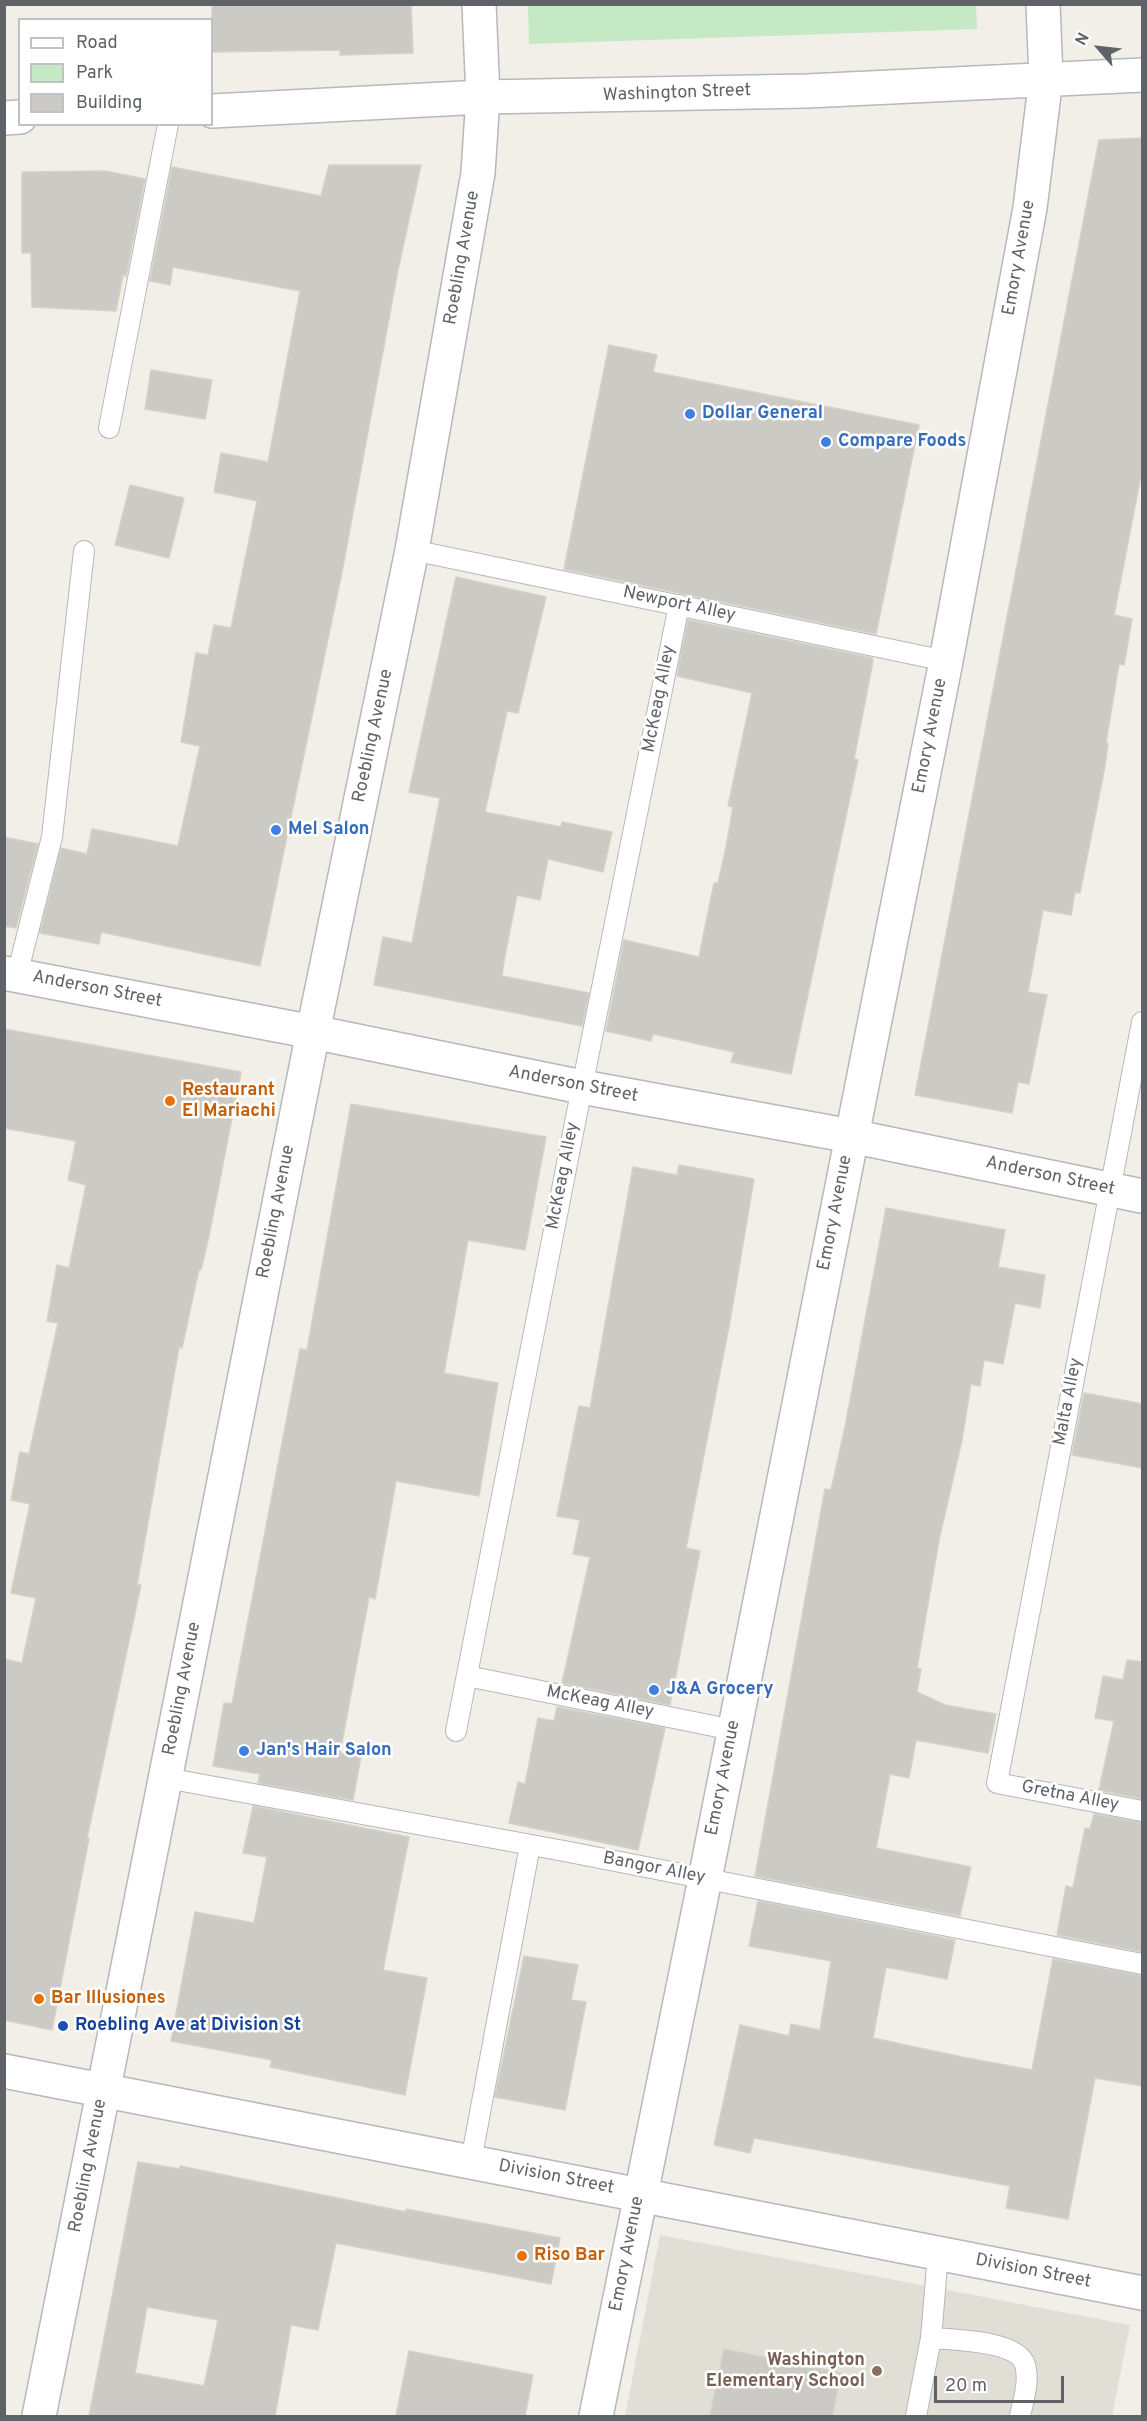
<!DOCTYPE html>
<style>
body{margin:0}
#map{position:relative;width:1147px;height:2421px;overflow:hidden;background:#f1efe8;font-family:Overpass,sans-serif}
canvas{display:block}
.frame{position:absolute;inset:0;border:6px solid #5f6368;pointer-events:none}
.legend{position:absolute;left:18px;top:18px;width:195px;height:108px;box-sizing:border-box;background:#fff;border:2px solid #bfc1c3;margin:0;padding:8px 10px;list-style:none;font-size:18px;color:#5f6368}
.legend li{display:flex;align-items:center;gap:12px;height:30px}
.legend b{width:30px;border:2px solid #bfc1c3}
.north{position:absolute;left:1069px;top:18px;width:60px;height:60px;-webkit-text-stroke:4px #fff;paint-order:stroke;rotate:298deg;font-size:16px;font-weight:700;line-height:24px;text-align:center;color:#5f6368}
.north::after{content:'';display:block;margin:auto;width:21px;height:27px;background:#5f6368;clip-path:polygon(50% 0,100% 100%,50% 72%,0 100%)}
.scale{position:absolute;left:934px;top:2376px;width:130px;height:27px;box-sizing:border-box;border:3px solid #5f6368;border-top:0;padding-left:8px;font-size:18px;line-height:21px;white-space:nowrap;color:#5f6368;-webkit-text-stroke:4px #fff;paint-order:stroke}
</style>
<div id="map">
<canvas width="1147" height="2421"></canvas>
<div class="frame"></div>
<ul class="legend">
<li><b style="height:8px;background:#fff"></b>Road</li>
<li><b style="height:16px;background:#c5e8c5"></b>Park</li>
<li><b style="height:16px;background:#cccac5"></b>Building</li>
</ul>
<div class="north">N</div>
<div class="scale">20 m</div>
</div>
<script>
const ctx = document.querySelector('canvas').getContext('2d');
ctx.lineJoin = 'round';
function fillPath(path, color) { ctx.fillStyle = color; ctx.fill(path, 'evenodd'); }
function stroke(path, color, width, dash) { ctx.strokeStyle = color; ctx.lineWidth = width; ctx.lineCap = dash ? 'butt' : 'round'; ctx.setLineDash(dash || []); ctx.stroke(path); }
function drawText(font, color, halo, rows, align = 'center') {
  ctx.font = font + ' Overpass,sans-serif'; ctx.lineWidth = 5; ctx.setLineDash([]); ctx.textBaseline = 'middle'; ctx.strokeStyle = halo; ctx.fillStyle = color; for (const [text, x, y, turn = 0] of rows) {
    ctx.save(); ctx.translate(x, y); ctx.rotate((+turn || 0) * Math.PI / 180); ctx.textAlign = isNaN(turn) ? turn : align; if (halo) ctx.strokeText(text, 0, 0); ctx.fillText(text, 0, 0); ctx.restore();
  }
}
fillPath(new Path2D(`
 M 660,2235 L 1130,2325 L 1112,2416 L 625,2416 Z`), '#e1ded6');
fillPath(new Path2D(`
 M 528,5 L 976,5 L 977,29 L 529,44 Z`), '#c5e8c5');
const building = new Path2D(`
 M 212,4 L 411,4 L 413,53 L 340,55 L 340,50 L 212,52 Z
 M 1143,138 L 1143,465 L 1114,615 L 1132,619 L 1124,665 L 1119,664 L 1106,743 L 1108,744 L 1105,766 L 1080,893 L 1075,892 L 1071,915 L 1043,910 L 1028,992 L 1047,995 L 1029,1084 L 1018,1082 L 1012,1113 L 915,1095 L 1099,140 Z
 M 329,165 L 421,165 L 398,270 L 342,572 L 260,966 L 101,932 L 99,944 L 40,933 L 61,848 L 87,854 L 92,829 L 178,846 L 200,746 L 181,742 L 196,653 L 208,655 L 214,625 L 231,628 L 257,501 L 214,492 L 221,453 L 268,462 L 300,291 L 173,267 L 170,285 L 150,281 L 172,167 L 321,196 Z
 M 105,171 L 145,179 L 126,276 L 123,275 L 116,311 L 32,307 L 31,253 L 22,253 L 22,172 Z
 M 609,345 L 657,355 L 653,372 L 919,425 L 876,634 L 564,569 Z
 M 151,370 L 212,380 L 205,419 L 145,409 Z
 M 130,485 L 184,498 L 169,558 L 115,545 Z
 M 456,577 L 546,597 L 518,713 L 507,711 L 485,812 L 561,827 L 562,822 L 612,832 L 603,872 L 548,859 L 540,900 L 517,895 L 504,961 L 502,976 L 589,993 L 582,1026 L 374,985 L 383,937 L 412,943 L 440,798 L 409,792 Z
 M 688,620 L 872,658 L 873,661 L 854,759 L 858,760 L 791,1074 L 731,1062 L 734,1052 L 653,1034 L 651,1041 L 606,1031 L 624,940 L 699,957 L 714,883 L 718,883 L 726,847 L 733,807 L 728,806 L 752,693 L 677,676 Z
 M 4,837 L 38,844 L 16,928 L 4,926 Z
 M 4,1029 L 241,1072 L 209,1236 L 201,1270 L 199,1269 L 182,1348 L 179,1347 L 137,1585 L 141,1585 L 87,1838 L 89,1838 L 52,2030 L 4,2020 L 4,1659 L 22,1663 L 36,1598 L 11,1593 L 30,1504 L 11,1500 L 20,1452 L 29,1454 L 58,1323 L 47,1321 L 57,1265 L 69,1268 L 86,1185 L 68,1180 L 76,1141 L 4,1128 Z
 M 351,1104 L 546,1137 L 525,1250 L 468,1240 L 444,1373 L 498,1383 L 479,1496 L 396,1481 L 375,1599 L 369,1597 L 340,1753 L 361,1756 L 353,1800 L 258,1783 L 260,1774 L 213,1766 L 224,1703 L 232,1704 L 300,1349 L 307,1350 Z
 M 679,1165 L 754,1179 L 730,1321 L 686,1548 L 700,1551 L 670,1705 L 562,1683 L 590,1557 L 573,1554 L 580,1520 L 557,1516 L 579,1406 L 590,1408 L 633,1167 L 677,1175 Z
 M 886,1208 L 1005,1230 L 998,1267 L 1045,1275 L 1040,1308 L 1015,1303 L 1003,1364 L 984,1360 L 980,1386 L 971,1384 L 962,1440 L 939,1540 L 917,1668 L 921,1669 L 917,1692 L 945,1705 L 996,1714 L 988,1753 L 916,1740 L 909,1778 L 890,1774 L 876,1848 L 971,1867 L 960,1916 L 755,1876 L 825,1489 L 831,1490 L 845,1427 Z
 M 1084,1393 L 1143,1404 L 1143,1468 L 1072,1455 Z
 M 1127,1660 L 1143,1662 L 1143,1799 L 1099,1790 L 1114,1721 L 1095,1718 L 1103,1676 L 1123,1680 Z
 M 557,1707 L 665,1728 L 638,1850 L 509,1823 L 518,1782 L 525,1784 L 538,1718 L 554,1721 Z
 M 253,1806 L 409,1837 L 383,1970 L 427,1978 L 405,2095 L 270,2067 L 272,2060 L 171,2041 L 195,1912 L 254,1923 L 267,1857 L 243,1853 Z
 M 1094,1814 L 1143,1823 L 1143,1952 L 1057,1935 L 1066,1886 L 1073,1888 L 1085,1828 L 1090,1829 Z
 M 758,1901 L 955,1940 L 947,1979 L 886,1967 L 873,2038 L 962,2057 L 1032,2070 L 1053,1959 L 1143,1976 L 1143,2086 L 1095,2078 L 1068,2219 L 1006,2208 L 1010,2186 L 754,2138 L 750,2153 L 714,2145 L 740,2025 L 789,2036 L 791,2024 L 820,2030 L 831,1961 L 749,1946 Z
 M 524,1956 L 578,1965 L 571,2000 L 586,2002 L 565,2110 L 495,2097 Z
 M 138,2162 L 180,2169 L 180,2166 L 406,2212 L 406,2209 L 560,2238 L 551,2284 L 336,2243 L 318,2330 L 291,2325 L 275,2416 L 89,2416 ZM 147,2307 L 218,2320 L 204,2386 L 135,2373 Z
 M 724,2349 L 841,2373 L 832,2416 L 710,2416 Z
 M 409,2351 L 533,2375 L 525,2416 L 396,2416 Z`);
fillPath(building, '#cccac5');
stroke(building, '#d6d1c6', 1.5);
const service = new Path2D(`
 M 109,428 L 168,124
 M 412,550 L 946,661
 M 17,975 L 52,837 L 84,551
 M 1142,1022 L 997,1783 L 1142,1811
 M 467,1676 L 733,1730
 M 456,1731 L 582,1087 L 679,605
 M 166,1778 L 564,1851 L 1142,1964
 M 471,2161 L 530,1845
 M 931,2338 C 953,2340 1018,2340 1025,2365 C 1030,2381 1023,2401 1020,2416
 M 916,2416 L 931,2338 L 938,2254`);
const minor = new Path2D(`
 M 212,111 L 483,97 L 807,91 L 1142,75
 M 4,118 L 20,117
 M 4,973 L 313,1032 L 582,1087 L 851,1136 L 1142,1196
 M 4,2071 L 1142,2293
 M 39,2416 L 313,1032 L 412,550 L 478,173 L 483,97 L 479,4
 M 596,2416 L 705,1879 L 946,661 L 1030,208 L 1046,78 L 1043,4`);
stroke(service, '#b5b8bc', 22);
stroke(minor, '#b5b8bc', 36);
stroke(service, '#fff', 20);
stroke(minor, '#fff', 33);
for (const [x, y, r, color] of [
 [690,414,6,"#3f7fe0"],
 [826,442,6,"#3f7fe0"],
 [276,830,6,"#3f7fe0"],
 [170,1101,6,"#e8710a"],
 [654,1690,6,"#3f7fe0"],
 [244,1751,6,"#3f7fe0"],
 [39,1999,6,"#e8710a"],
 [63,2026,6,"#1a4fb4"],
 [522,2256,6,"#e8710a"],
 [877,2371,6,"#8d6e63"]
]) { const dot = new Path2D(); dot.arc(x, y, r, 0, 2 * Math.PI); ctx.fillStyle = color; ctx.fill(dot); stroke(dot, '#fff', 2); }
drawText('18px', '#5f6368', '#fff', [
 ["Washington Street",677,94,-2],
 ["Roebling Avenue",463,258,-80],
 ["Emory Avenue",1020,258,-80],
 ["Newport Alley",679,605,12],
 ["McKeag Alley",660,699,-79],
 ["Roebling Avenue",374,736,-78],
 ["Emory Avenue",931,736,-79],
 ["Anderson Street",97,990,11],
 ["Anderson Street",573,1085,11],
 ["McKeag Alley",564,1176,-79],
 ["Anderson Street",1050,1177,12],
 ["Roebling Avenue",277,1212,-79],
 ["Emory Avenue",836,1213,-79],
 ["Malta Alley",1069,1402,-79],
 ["Roebling Avenue",183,1689,-79],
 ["McKeag Alley",600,1703,11],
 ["Emory Avenue",724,1778,-79],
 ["Gretna Alley",1070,1797,11],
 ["Bangor Alley",654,1869,11],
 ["Roebling Avenue",89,2166,-79],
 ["Division Street",556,2178,11],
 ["Emory Avenue",628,2254,-79],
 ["Division Street",1033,2272,11]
]);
drawText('bold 18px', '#366cbe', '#fff', [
 ["Dollar General",702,414],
 ["Compare Foods",838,442],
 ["Mel Salon",288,830],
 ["J&A Grocery",666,1690],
 ["Jan's Hair Salon",256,1751]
], 'left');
drawText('bold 18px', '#c56008', '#fff', [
 ["Restaurant",182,1091],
 ["El Mariachi",182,1112],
 ["Bar Illusiones",51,1999],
 ["Riso Bar",534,2256]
], 'left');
drawText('bold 18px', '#164399', '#fff', [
 ["Roebling Ave at Division St",75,2026]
], 'left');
drawText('bold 18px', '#785e54', '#fff', [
 ["Washington",865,2361],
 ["Elementary School",865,2382]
], 'right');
</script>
